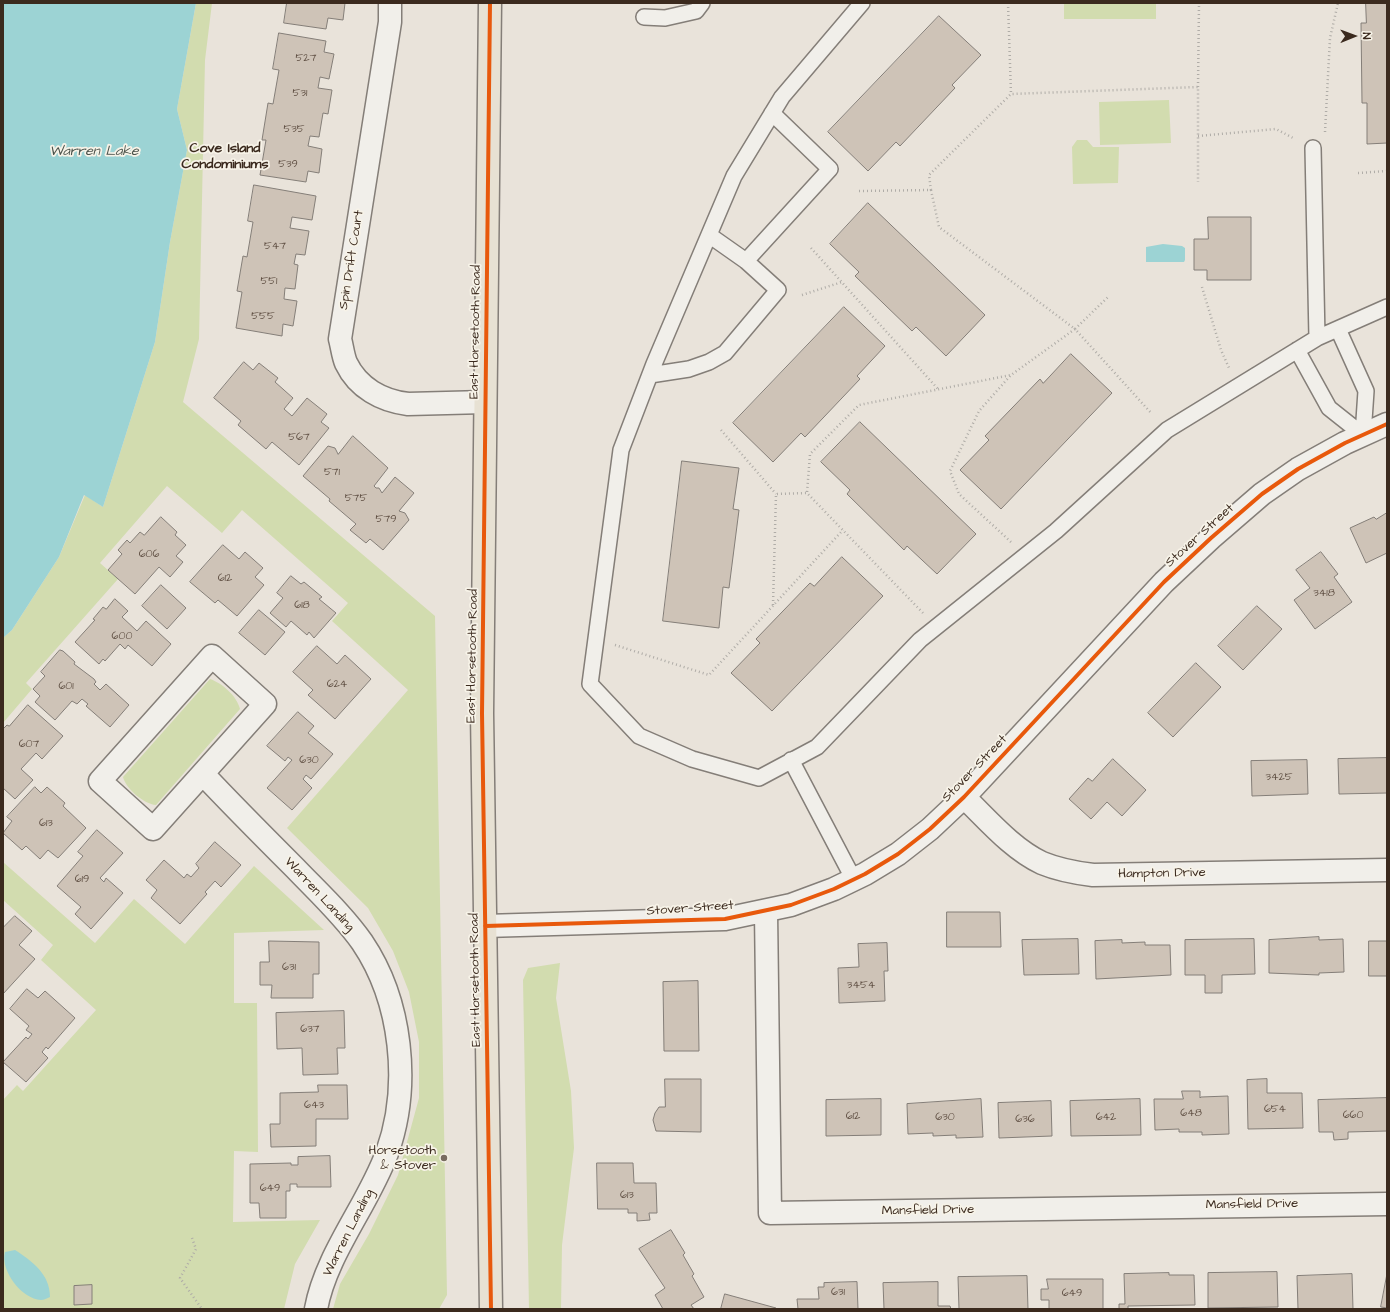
<!DOCTYPE html>
<style>
body{margin:0}
#map{position:relative;width:1390px;height:1312px;overflow:hidden;background:#e9e3da;font-family:"Architects Daughter",sans-serif}
canvas{display:block}
.frame{position:absolute;inset:0;border:4px solid #3b2a1e;pointer-events:none}
.north{position:absolute;left:1334px;top:16px;width:40px;height:40px;-webkit-text-stroke:3px #f7f3e8;paint-order:stroke;rotate:89deg;font-size:11px;font-weight:700;line-height:16px;text-align:center;color:#3b2a1e}
.north::after{content:'';display:block;margin:auto;width:14px;height:18px;background:#3b2a1e;clip-path:polygon(50% 0,100% 100%,50% 72%,0 100%)}
</style>
<div id="map">
<canvas width="1390" height="1312"></canvas>
<div class="frame"></div>
<div class="north">N</div>
</div>
<script>
const ctx = document.querySelector('canvas').getContext('2d');
ctx.lineJoin = 'round';
function fillPath(path, color) { ctx.fillStyle = color; ctx.fill(path, 'evenodd'); }
function stroke(path, color, width, dash) { ctx.strokeStyle = color; ctx.lineWidth = width; ctx.lineCap = dash ? 'butt' : 'round'; ctx.setLineDash(dash || []); ctx.stroke(path); }
function drawText(font, color, halo, rows, align = 'center') {
  ctx.font = font + ' "Architects Daughter",sans-serif'; ctx.lineWidth = 3.5; ctx.setLineDash([]); ctx.textBaseline = 'middle'; ctx.strokeStyle = halo; ctx.fillStyle = color; for (const [text, x, y, turn = 0] of rows) {
    ctx.save(); ctx.translate(x, y); ctx.rotate((+turn || 0) * Math.PI / 180); ctx.textAlign = isNaN(turn) ? turn : align; if (halo) ctx.strokeText(text, 0, 0); ctx.fillText(text, 0, 0); ctx.restore();
  }
}
fillPath(new Path2D(`
 M 196,3 L 212,3 L 205,60 L 199,339 L 183,402 L 435,616 L 447,1295 L 439,1309 L 333,1309 L 340,1284 L 369,1234 L 398,1175 L 419,1098 L 419,1042 L 409,992 L 393,951 L 368,908 L 287,828 L 408,690 L 332,621 L 348,603 L 242,510 L 222,533 L 167,486 L 100,563 L 118,579 L 26,683 L 32,689 L 3,723 L 3,638 L 12,630 L 59,557 L 85,495 L 103,507 L 155,342 L 170,242 L 187,150 L 177,109 Z
 M 1064,3 L 1156,3 L 1156,19 L 1064,19 Z
 M 1169,100 L 1171,143 L 1100,145 L 1099,102 Z
 M 1077,140 L 1087,140 L 1093,147 L 1119,147 L 1118,183 L 1073,184 L 1072,147 Z
 M 210,679 C 222,683 237,696 240,709 L 156,805 C 144,804 126,789 123,777 Z
 M 3,862 L 95,943 L 134,899 L 185,944 L 254,866 L 324,930 L 234,933 L 234,1003 L 257,1003 L 258,1152 L 234,1151 L 233,1222 L 320,1220 L 295,1264 L 284,1309 L 3,1309 L 3,1100 L 17,1085 L 23,1091 L 96,1010 L 41,960 L 53,945 L 3,900 Z
 M 560,963 L 556,998 L 571,1091 L 574,1148 L 562,1245 L 561,1309 L 529,1309 L 523,980 L 528,968 Z`), '#d2dcaf');
fillPath(new Path2D(`
 M 3,3 L 196,3 L 177,109 L 187,150 L 170,242 L 155,342 L 103,507 L 84,495 L 59,557 L 12,630 L 3,638 Z
 M 1163,244 L 1182,246 L 1185,248 L 1185,260 L 1184,262 L 1146,262 L 1146,247 Z
 M 15,1250 C 32,1261 50,1274 50,1297 C 47,1298 44,1300 41,1300 C 22,1299 0,1271 5,1252 Z`), '#9cd3d4');
const building = new Path2D(`
 M 287,3 L 345,3 L 343,20 L 328,18 L 326,29 L 284,23 Z
 M 1366,3 L 1387,3 L 1387,143 L 1367,144 L 1367,103 L 1362,103 L 1361,23 L 1366,23 Z
 M 939,16 L 981,55 L 952,85 L 955,88 L 900,146 L 896,142 L 868,171 L 828,132 Z
 M 279,33 L 326,41 L 324,52 L 334,54 L 329,79 L 320,77 L 318,88 L 332,90 L 328,114 L 323,113 L 319,137 L 310,136 L 308,146 L 322,149 L 319,173 L 308,171 L 306,182 L 260,175 L 266,140 L 262,140 L 268,103 L 273,104 L 279,70 L 273,69 Z
 M 254,185 L 316,196 L 312,220 L 292,217 L 290,228 L 309,231 L 305,255 L 296,254 L 294,264 L 298,265 L 295,289 L 285,288 L 284,299 L 297,301 L 293,326 L 283,324 L 282,336 L 236,328 L 242,292 L 237,291 L 243,256 L 247,257 L 253,222 L 248,221 Z
 M 868,203 L 985,315 L 946,356 L 916,327 L 912,331 L 855,276 L 859,272 L 830,244 Z
 M 1208,217 L 1251,217 L 1251,280 L 1207,280 L 1207,270 L 1194,270 L 1194,239 L 1208,239 Z
 M 844,307 L 885,346 L 857,376 L 860,379 L 805,437 L 801,433 L 773,462 L 733,423 Z
 M 1071,354 L 1112,393 L 1001,509 L 960,470 L 989,440 L 985,436 L 1040,379 L 1043,383 Z
 M 244,362 L 253,370 L 259,363 L 278,378 L 275,382 L 293,398 L 284,409 L 292,416 L 307,398 L 327,414 L 321,422 L 329,428 L 299,465 L 272,442 L 266,449 L 238,425 L 241,421 L 214,398 Z
 M 860,422 L 976,534 L 937,574 L 907,546 L 904,550 L 847,494 L 850,490 L 821,462 Z
 M 353,436 L 388,468 L 374,486 L 376,488 L 379,488 L 382,493 L 395,477 L 414,493 L 399,511 L 405,513 L 409,520 L 383,550 L 370,539 L 366,543 L 350,530 L 356,524 L 329,501 L 330,499 L 303,476 L 328,446 L 335,448 L 338,454 Z
 M 682,461 L 739,468 L 733,509 L 739,510 L 729,588 L 723,587 L 719,628 L 663,621 Z
 M 1387,513 L 1387,553 L 1366,563 L 1350,528 L 1374,517 L 1376,519 Z
 M 161,517 L 177,532 L 175,535 L 186,545 L 176,556 L 183,562 L 170,577 L 159,567 L 135,594 L 108,570 L 122,554 L 118,550 L 127,540 L 130,543 L 140,532 L 144,535 Z
 M 223,545 L 239,559 L 245,552 L 263,568 L 255,577 L 264,585 L 237,616 L 218,600 L 215,603 L 190,582 Z
 M 1321,552 L 1338,574 L 1334,577 L 1352,602 L 1315,629 L 1294,600 L 1310,588 L 1296,570 Z
 M 842,557 L 883,596 L 772,711 L 731,673 L 760,643 L 756,639 L 810,583 L 814,586 Z
 M 291,576 L 301,584 L 304,582 L 322,597 L 319,599 L 336,613 L 314,638 L 309,632 L 307,635 L 291,621 L 286,627 L 270,613 L 283,598 L 277,593 Z
 M 161,585 L 186,608 L 167,629 L 142,606 Z
 M 115,599 L 128,611 L 122,617 L 137,631 L 146,621 L 171,644 L 152,666 L 128,645 L 125,649 L 120,644 L 105,661 L 103,659 L 99,664 L 75,642 L 95,620 L 93,619 L 103,607 L 106,609 Z
 M 1257,606 L 1282,629 L 1243,670 L 1218,646 Z
 M 259,610 L 285,632 L 265,655 L 239,633 Z
 M 317,646 L 337,664 L 345,655 L 371,679 L 335,719 L 308,695 L 313,690 L 293,672 Z
 M 60,650 L 63,651 L 75,662 L 74,664 L 94,679 L 96,682 L 94,684 L 100,690 L 106,684 L 129,705 L 110,727 L 86,706 L 88,704 L 82,699 L 77,704 L 72,701 L 55,720 L 35,702 L 40,696 L 33,689 L 45,676 L 41,672 Z
 M 1196,663 L 1221,687 L 1173,737 L 1148,713 Z
 M 28,705 L 63,736 L 42,759 L 36,753 L 21,769 L 33,780 L 15,799 L 3,788 L 3,729 L 7,725 L 9,726 Z
 M 298,712 L 314,726 L 308,733 L 333,754 L 311,779 L 306,775 L 303,779 L 312,788 L 292,810 L 267,788 L 292,760 L 288,757 L 285,761 L 267,746 Z
 M 1387,758 L 1387,793 L 1339,794 L 1338,759 Z
 M 1113,759 L 1146,790 L 1122,816 L 1107,802 L 1091,819 L 1069,799 L 1088,778 L 1092,781 Z
 M 1307,760 L 1308,794 L 1252,796 L 1251,761 Z
 M 35,787 L 41,793 L 47,787 L 65,803 L 63,806 L 86,828 L 58,858 L 48,850 L 40,859 L 26,846 L 22,850 L 3,833 L 12,821 L 7,817 Z
 M 97,830 L 123,853 L 100,878 L 104,882 L 106,878 L 123,893 L 91,929 L 75,914 L 81,907 L 57,886 L 83,856 L 78,852 Z
 M 215,842 L 241,865 L 221,887 L 215,881 L 205,892 L 207,894 L 180,924 L 151,898 L 157,890 L 146,880 L 164,860 L 184,878 L 187,874 L 191,877 L 199,868 L 196,864 Z
 M 947,912 L 1000,912 L 1001,947 L 947,947 Z
 M 15,916 L 32,931 L 19,945 L 35,959 L 3,994 L 3,928 Z
 M 1319,937 L 1319,940 L 1343,939 L 1344,972 L 1319,973 L 1319,975 L 1269,973 L 1269,940 Z
 M 1078,939 L 1079,974 L 1024,975 L 1022,940 Z
 M 1254,939 L 1255,974 L 1222,975 L 1222,993 L 1205,993 L 1205,975 L 1185,975 L 1185,940 Z
 M 1122,940 L 1122,943 L 1145,942 L 1145,945 L 1170,945 L 1171,975 L 1096,979 L 1095,941 Z
 M 269,941 L 319,942 L 319,974 L 313,974 L 313,998 L 271,998 L 272,985 L 260,985 L 260,962 L 269,962 Z
 M 1369,941 L 1387,941 L 1387,976 L 1369,976 Z
 M 887,943 L 888,971 L 884,971 L 885,1001 L 839,1003 L 838,968 L 859,967 L 858,944 Z
 M 698,981 L 699,1051 L 664,1051 L 663,982 Z
 M 27,989 L 38,998 L 45,991 L 75,1018 L 48,1049 L 46,1047 L 42,1052 L 48,1058 L 26,1082 L 3,1062 L 26,1037 L 28,1039 L 32,1034 L 26,1030 L 29,1026 L 10,1009 Z
 M 344,1011 L 345,1048 L 337,1048 L 338,1074 L 303,1075 L 302,1048 L 277,1049 L 276,1013 Z
 M 665,1079 L 701,1079 L 701,1132 L 656,1131 L 653,1120 L 655,1113 L 659,1107 L 665,1107 Z
 M 1267,1079 L 1267,1093 L 1302,1093 L 1303,1128 L 1248,1129 L 1247,1080 Z
 M 318,1085 L 347,1085 L 348,1119 L 316,1119 L 316,1146 L 271,1147 L 270,1124 L 280,1124 L 280,1093 L 318,1092 Z
 M 1182,1091 L 1200,1091 L 1200,1098 L 1201,1097 L 1228,1096 L 1229,1134 L 1202,1135 L 1202,1132 L 1179,1132 L 1179,1129 L 1155,1130 L 1154,1099 L 1183,1099 Z
 M 1387,1098 L 1387,1131 L 1348,1132 L 1348,1139 L 1334,1140 L 1333,1132 L 1319,1132 L 1318,1100 Z
 M 881,1099 L 881,1135 L 826,1136 L 826,1100 Z
 M 981,1099 L 983,1137 L 956,1138 L 956,1135 L 933,1136 L 933,1133 L 908,1134 L 907,1104 Z
 M 1140,1099 L 1141,1135 L 1071,1136 L 1070,1101 Z
 M 1051,1101 L 1052,1136 L 999,1138 L 998,1103 Z
 M 330,1156 L 331,1187 L 297,1187 L 297,1184 L 290,1184 L 290,1191 L 286,1191 L 286,1218 L 260,1218 L 259,1203 L 250,1203 L 250,1164 L 291,1163 L 291,1165 L 298,1165 L 298,1157 Z
 M 597,1163 L 633,1163 L 634,1183 L 656,1183 L 657,1213 L 649,1213 L 650,1220 L 637,1221 L 637,1213 L 628,1213 L 628,1209 L 598,1209 Z
 M 671,1230 L 685,1253 L 683,1255 L 694,1274 L 692,1276 L 704,1297 L 691,1305 L 694,1309 L 663,1309 L 655,1295 L 665,1288 L 639,1249 Z
 M 1277,1272 L 1278,1307 L 1208,1308 L 1208,1273 Z
 M 1169,1273 L 1169,1275 L 1194,1275 L 1195,1305 L 1128,1306 L 1128,1309 L 1119,1309 L 1119,1304 L 1125,1304 L 1124,1274 Z
 M 1352,1274 L 1353,1309 L 1298,1309 L 1297,1276 Z
 M 1387,1274 L 1387,1308 L 1381,1307 Z
 M 1027,1276 L 1028,1309 L 959,1309 L 958,1277 Z
 M 1047,1279 L 1103,1279 L 1103,1309 L 1049,1309 L 1049,1300 L 1041,1300 L 1041,1289 L 1048,1289 Z
 M 857,1282 L 858,1309 L 798,1309 L 797,1299 L 819,1299 L 818,1287 L 824,1287 L 824,1283 Z
 M 938,1282 L 938,1306 L 950,1306 L 951,1309 L 884,1309 L 883,1283 Z
 M 92,1285 L 92,1304 L 74,1305 L 74,1286 Z
 M 725,1294 L 776,1308 L 776,1309 L 721,1309 Z`);
fillPath(building, '#cec3b7');
stroke(building, '#847e78', 1);
const service = new Path2D(`
 M 862,3 L 782,97 L 734,176 L 654,364 L 621,450 L 590,684 L 639,736 L 692,759 L 759,778 L 817,747 L 920,640 L 1056,531 L 1167,430 L 1317,338 L 1387,307
 M 644,17 L 665,18 L 696,11 L 702,3
 M 1313,148 L 1317,338
 M 709,235 L 746,261 L 830,169 L 772,113
 M 1297,350 L 1329,408 L 1363,435 L 1366,391 L 1338,329
 M 650,375 L 689,369 L 709,362 L 725,353 L 778,290 L 746,261
 M 791,760 L 854,880`);
const minor = new Path2D(`
 M 390,3 L 390,22 L 340,339 C 342,346 343,356 346,363 C 358,388 382,401 408,404 L 485,402
 M 212,656 L 265,704 L 153,829 L 100,781 Z
 M 203,774 C 233,806 264,837 295,868 C 318,892 343,915 362,942 C 402,1001 411,1086 387,1153 C 368,1205 326,1254 316,1309
 M 964,797 C 987,819 1012,849 1042,863 C 1059,870 1076,873 1093,875 L 1387,870
 M 766,912 L 770,1213 L 1387,1204
 M 485,926 L 725,919 L 791,905 L 834,889 L 865,874 L 898,854 L 930,829 L 964,797 L 1164,582 L 1211,538 L 1262,494 L 1298,469 L 1345,443 L 1387,424`);
const primary = new Path2D(`
 M 490,3 L 482,713 L 491,1309`);
stroke(service, '#847e78', 18);
stroke(minor, '#847e78', 25);
stroke(primary, '#847e78', 25);
stroke(new Path2D(`
 M 1008,3 L 1011,94
 M 1198,87 L 1199,3
 M 1325,132 L 1330,38 L 1338,3
 M 1198,136 L 1276,129 L 1295,139
 M 1358,173 L 1387,171
 M 931,190 L 929,175 L 1011,94 L 1198,87 L 1198,182
 M 859,191 L 931,190 L 939,227 L 1075,329 L 1109,296
 M 811,248 L 938,389
 M 1202,287 L 1221,350 L 1229,368
 M 802,295 L 842,282
 M 721,430 L 776,494
 M 1011,542 L 959,494 L 950,471 L 979,411 L 1011,375 L 1075,329 L 1152,414
 M 773,605 L 776,494 L 807,493
 M 923,613 L 807,493 L 810,454 L 859,405 L 1011,375
 M 615,645 L 709,675 L 843,530
 M 192,1238 L 196,1249 L 180,1278 L 202,1309`), '#afaca7', 2.5, [1, 3]);
stroke(service, '#f1efea', 15);
stroke(minor, '#f1efea', 22);
stroke(primary, '#e7e1d3', 22);
stroke(new Path2D(`
 M 490,3 L 482,713 L 491,1309
 M 485,926 L 725,919 L 791,905 L 834,889 L 865,874 L 898,854 L 930,829 L 964,797 L 1164,582 L 1211,538 L 1262,494 L 1298,469 L 1345,443 L 1387,424`), '#e8590c', 4);
for (const [x, y, r, color] of [
 [444,1158,4,"#786b60"]
]) { const dot = new Path2D(); dot.arc(x, y, r, 0, 2 * Math.PI); ctx.fillStyle = color; ctx.fill(dot); stroke(dot, '#f7f3e8', 1.5); }
drawText('11px', '#605044', null, [
 ["527",306,59],
 ["531",300,94],
 ["535",294,130],
 ["539",288,165],
 ["547",275,247],
 ["551",269,282],
 ["555",263,317],
 ["567",299,438],
 ["571",332,473],
 ["575",356,499],
 ["579",386,520],
 ["606",149,555],
 ["612",225,579],
 ["3418",1324,594],
 ["618",302,606],
 ["600",122,637],
 ["624",337,685],
 ["601",66,687],
 ["607",29,745],
 ["630",309,761],
 ["3425",1279,778],
 ["613",46,824],
 ["619",82,880],
 ["631",289,968],
 ["3454",861,986],
 ["637",310,1030],
 ["643",314,1106],
 ["654",1275,1110],
 ["648",1191,1114],
 ["660",1353,1116],
 ["612",853,1117],
 ["630",945,1118],
 ["642",1106,1118],
 ["636",1025,1120],
 ["649",270,1189],
 ["613",627,1196],
 ["631",838,1293],
 ["649",1072,1294]
]);
drawText('13px', '#3b2a1e', '#f7f3e8', [
 ["Spin Drift Court",352,260,-81],
 ["East Horsetooth Road",476,332,-89],
 ["Stover Street",1200,536,-42],
 ["East Horsetooth Road",473,656,-89],
 ["Stover Street",975,769,-46],
 ["Hampton Drive",1162,874,-1],
 ["Warren Landing",319,895,47],
 ["Stover Street",690,909,-4],
 ["East Horsetooth Road",476,980,-91],
 ["Mansfield Drive",1252,1205,-1],
 ["Mansfield Drive",928,1211,-1],
 ["Warren Landing",349,1233,-63]
]);
drawText('13px', '#3b2a1e', '#f7f3e8', [
 ["Horsetooth",436,1151],
 ["& Stover",436,1166]
], 'right');
drawText('bold 14px', '#3b2a1e', '#f7f3e8', [
 ["Cove Island",225,149],
 ["Condominiums",225,165]
]);
drawText('italic 14px', '#4b524b', '#f7f3e8', [
 ["Warren Lake",94,152]
]);
</script>
